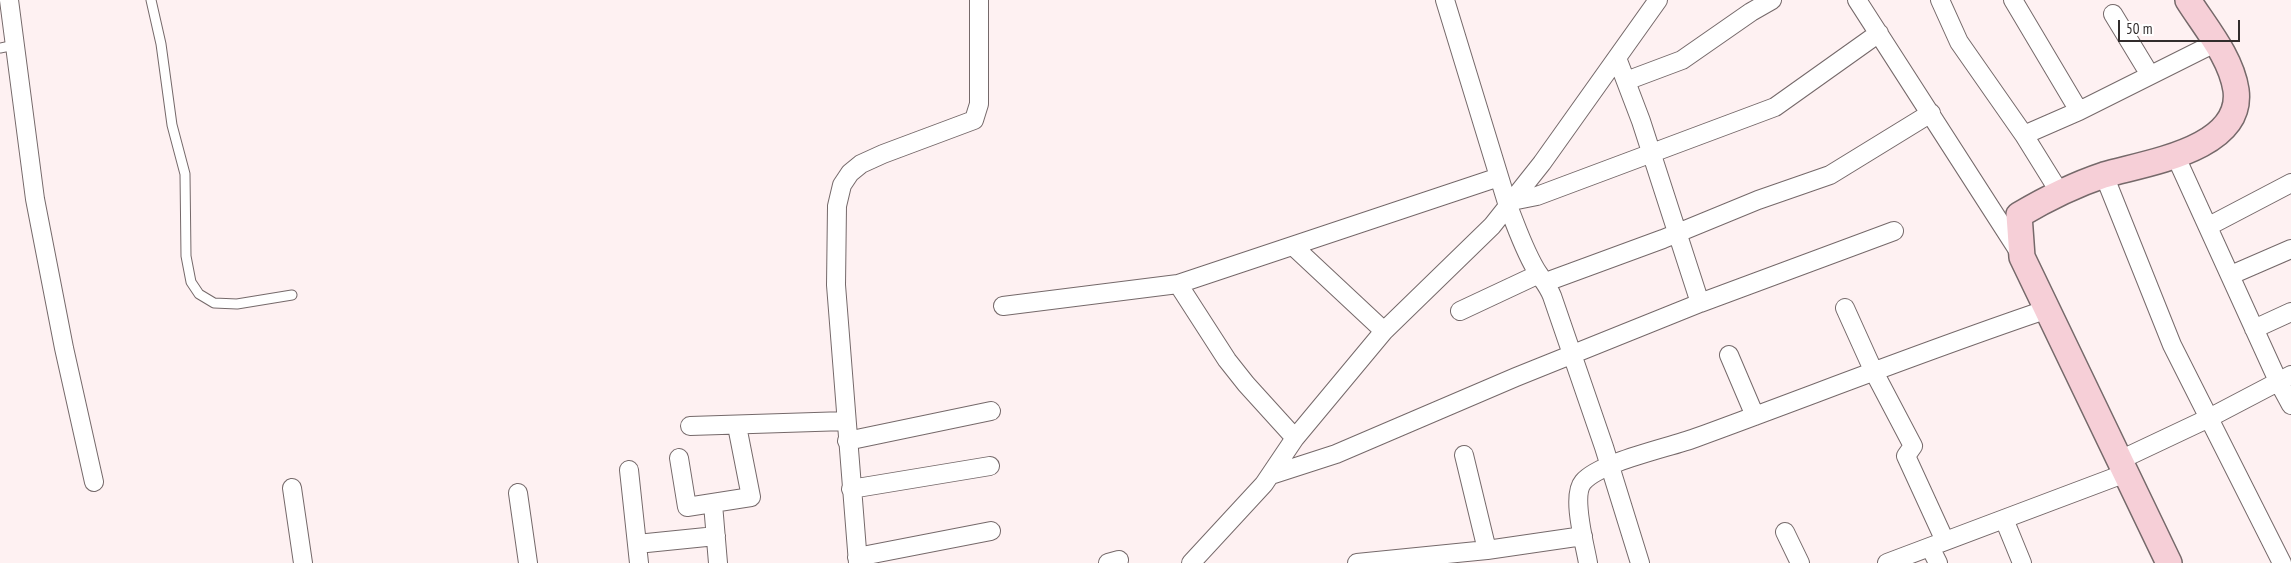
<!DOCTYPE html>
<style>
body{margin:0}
#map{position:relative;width:2291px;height:563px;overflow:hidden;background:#fef1f2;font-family:"PT Sans Narrow",sans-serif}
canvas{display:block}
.scale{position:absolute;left:2118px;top:20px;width:122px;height:22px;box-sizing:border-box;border:2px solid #322d2d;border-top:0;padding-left:6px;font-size:15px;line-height:18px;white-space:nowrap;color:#322d2d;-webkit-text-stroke:4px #fff;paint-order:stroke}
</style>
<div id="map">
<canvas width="2291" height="563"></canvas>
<div class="scale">50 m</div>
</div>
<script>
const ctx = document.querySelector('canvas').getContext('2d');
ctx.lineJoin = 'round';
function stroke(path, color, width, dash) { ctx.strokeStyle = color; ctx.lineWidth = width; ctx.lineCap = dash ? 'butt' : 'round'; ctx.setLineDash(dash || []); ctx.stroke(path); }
const lane = new Path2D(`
 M 151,0 L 161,44 L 172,125 L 185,174 L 186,256 L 191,282 L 199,294 L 214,303 L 237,304 L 292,295
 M 0,48 L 15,45`);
const street = new Path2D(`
 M 9,0 L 35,199 L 64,348 L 94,482
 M 1445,0 L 1508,206 C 1517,228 1525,253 1538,273 C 1544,282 1548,286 1552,296 L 1604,447 L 1640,563
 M 1857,0 L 2021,255
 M 1940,0 L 1959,42 L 2024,135 L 2060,193
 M 2013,0 L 2079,111
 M 2113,14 L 2150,75
 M 1617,58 L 1641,121 L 1700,303
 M 1626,81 L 1682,60 L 1751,12 L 1772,0
 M 2024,135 L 2079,111 L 2215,43
 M 2176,157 L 2278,381 L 2291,405
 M 2104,175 L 2172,345 L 2282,563
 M 1512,201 L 1537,196 L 1775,107 L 1879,33
 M 2209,226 L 2291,183
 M 1293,246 L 1384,331
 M 2231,275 L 2291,249
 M 1546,282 L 1663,239 L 1758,200 L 1830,175 L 1931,113
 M 1178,284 L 1227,360 L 1246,384 L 1295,438
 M 1003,306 L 1178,284 L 1499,177
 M 1845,308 L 1873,370 L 1913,446 L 1906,456 L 1945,541
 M 1460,311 L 1539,274
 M 2254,329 L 2291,312
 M 1729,355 L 1755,416
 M 690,426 L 846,421
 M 847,441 L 991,411
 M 1464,455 L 1487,550
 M 679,458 L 687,507 L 751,497 L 737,426
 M 2120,460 L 2209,418 L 2291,375
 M 629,470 L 639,563
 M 1271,475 L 1336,454 L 1516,377 L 1700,303 L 1894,231
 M 292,488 L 303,563
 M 851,489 L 990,466
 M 518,493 L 528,563
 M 713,504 L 718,563
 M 2004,519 L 2022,563
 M 1785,532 L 1800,563
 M 637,544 L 716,536
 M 1930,547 L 1938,563
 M 857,557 L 991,531
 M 858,563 L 836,285 L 837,206 L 842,185 L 850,173 L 861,164 L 883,154 L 974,120 L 979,104 L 979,0
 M 1108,563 L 1119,560
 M 1191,563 L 1264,484 L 1295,438 L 1384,331 L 1492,226 L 1542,163 L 1658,0
 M 1357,563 L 1487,550 L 1583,536
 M 1588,563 C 1585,545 1571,496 1583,482 C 1600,462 1668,448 1695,438 C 1813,395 1929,349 2048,309
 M 1887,563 L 2126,473`);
const secondary = new Path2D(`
 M 2169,563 L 2022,257 L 2019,215 C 2046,199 2074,185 2104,175 C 2144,163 2244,150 2236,90 C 2231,57 2205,27 2188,0`);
stroke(lane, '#75696a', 11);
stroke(street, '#75696a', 20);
stroke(secondary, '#75696a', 28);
stroke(lane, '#fff', 9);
stroke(street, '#fff', 18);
stroke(secondary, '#f6cfd7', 25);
</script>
